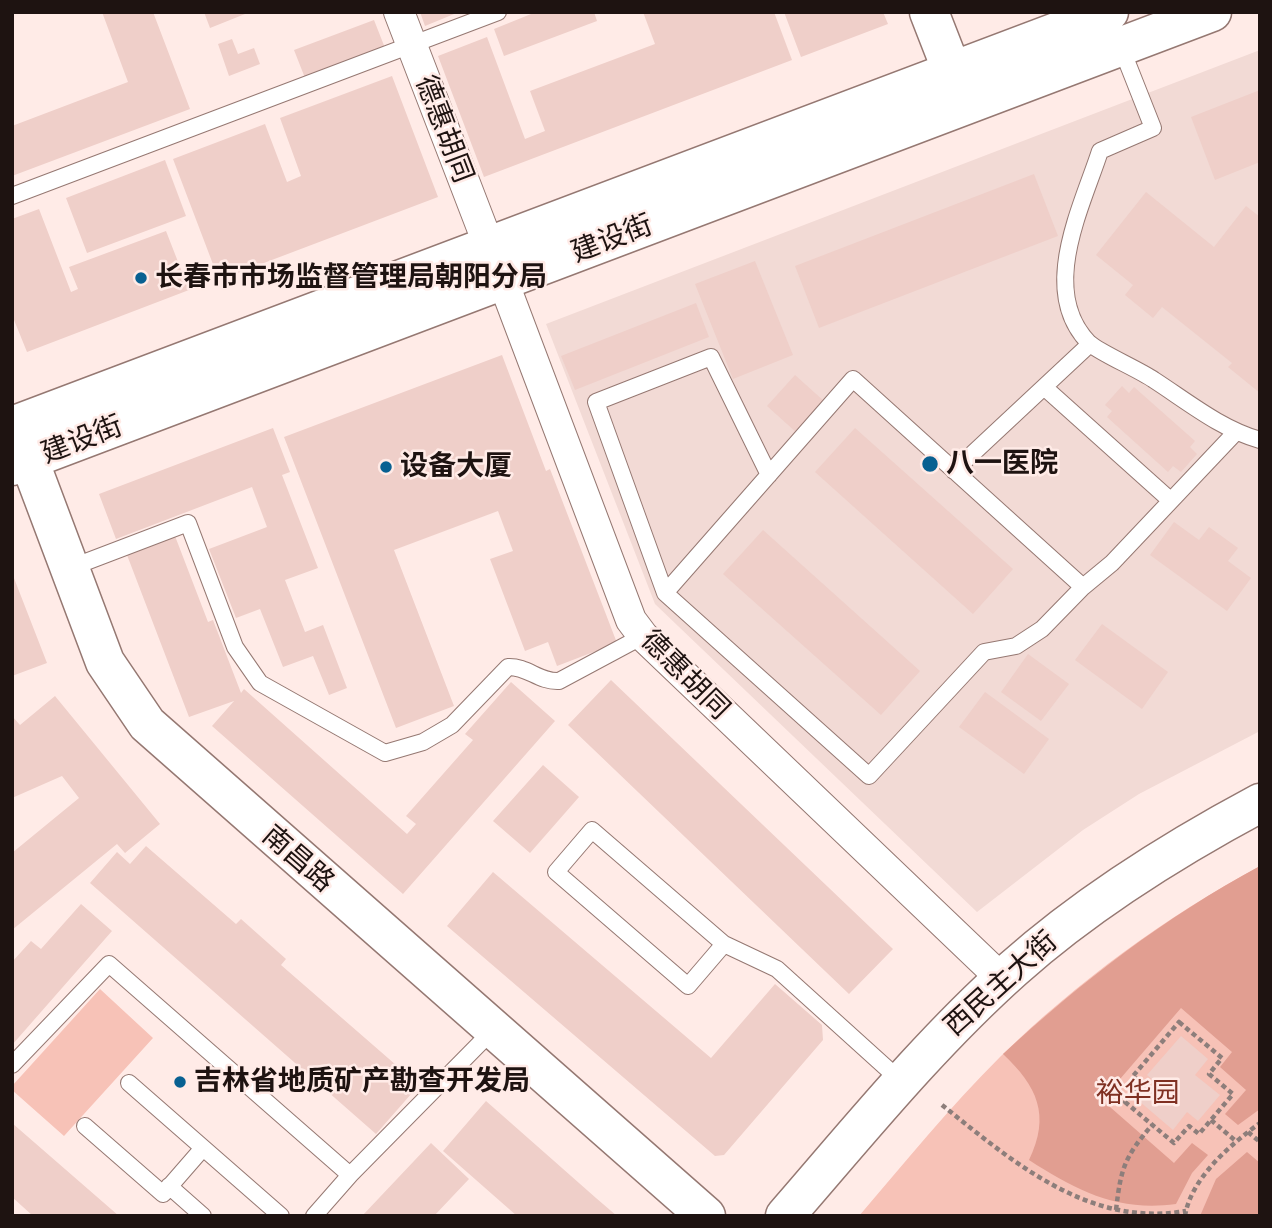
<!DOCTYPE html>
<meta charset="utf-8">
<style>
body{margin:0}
#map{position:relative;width:1272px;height:1228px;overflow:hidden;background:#ffebe7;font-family:"Alegreya Sans",sans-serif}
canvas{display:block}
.frame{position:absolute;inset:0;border:14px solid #1e1311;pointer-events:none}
</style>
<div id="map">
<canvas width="1272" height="1228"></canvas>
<div class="frame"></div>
</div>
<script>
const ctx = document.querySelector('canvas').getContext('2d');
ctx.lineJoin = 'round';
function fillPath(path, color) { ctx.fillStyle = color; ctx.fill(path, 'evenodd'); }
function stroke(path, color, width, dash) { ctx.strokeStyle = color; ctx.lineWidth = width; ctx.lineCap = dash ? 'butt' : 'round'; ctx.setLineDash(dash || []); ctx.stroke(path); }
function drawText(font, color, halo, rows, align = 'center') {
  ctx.font = font + ' "Alegreya Sans","Noto Sans SC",sans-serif'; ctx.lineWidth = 5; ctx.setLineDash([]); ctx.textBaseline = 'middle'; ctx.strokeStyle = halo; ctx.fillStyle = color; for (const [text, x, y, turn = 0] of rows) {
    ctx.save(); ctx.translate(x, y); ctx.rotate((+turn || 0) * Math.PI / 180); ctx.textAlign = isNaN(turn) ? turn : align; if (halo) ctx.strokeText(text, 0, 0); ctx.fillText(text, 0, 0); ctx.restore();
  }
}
fillPath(new Path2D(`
 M 1260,50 L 1260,731 L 1139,794 L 1083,830 L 977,912 L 655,604 L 546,324 Z`), '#f2dad5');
fillPath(new Path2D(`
 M 1260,866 L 1260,1216 L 859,1216 C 905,1162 950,1107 1000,1057 C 1078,981 1164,918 1260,866 Z
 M 100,989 L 153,1038 L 64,1136 L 12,1090 L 12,1086 Z`), '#f7c2b7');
fillPath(new Path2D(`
 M 1260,866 L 1260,1109 L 1238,1125 L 1225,1114 L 1246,1090 L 1220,1067 L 1232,1052 L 1181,1008 L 1102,1100 L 1174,1163 L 1192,1143 L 1208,1155 L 1192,1173 L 1176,1204 C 1118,1212 1077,1191 1029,1160 C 1051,1115 1037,1086 1003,1054 C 1082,981 1165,917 1260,866 Z
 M 1247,1152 L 1260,1163 L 1260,1216 L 1200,1216 L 1216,1179 Z`), '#e19e91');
fillPath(new Path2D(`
 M 102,12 L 153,12 L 190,109 L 12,176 L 12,126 L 128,82 Z
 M 204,12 L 250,12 L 210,28 Z
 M 420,12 L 459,12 L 425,26 Z
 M 536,12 L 594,12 L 597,21 L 504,56 L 494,29 Z
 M 643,12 L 774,12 L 792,60 L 484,177 L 438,56 L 487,37 L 525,139 L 545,131 L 530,91 L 655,44 Z
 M 784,12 L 883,12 L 888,24 L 801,57 Z
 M 374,20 L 385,48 L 305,78 L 294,50 Z
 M 232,39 L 238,54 L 254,48 L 260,64 L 229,76 L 218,44 Z
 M 392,76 L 438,197 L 219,280 L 173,159 L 265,124 L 287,182 L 301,176 L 280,118 Z
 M 1260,90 L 1260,162 L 1215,180 L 1191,117 Z
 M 165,160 L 186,216 L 87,253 L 66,198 Z
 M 1034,174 L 1058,236 L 819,328 L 795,266 Z
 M 1146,192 L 1214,247 L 1246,206 L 1260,217 L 1260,393 L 1228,367 L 1232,363 L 1162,307 L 1153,318 L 1125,295 L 1133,285 L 1096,255 Z
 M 39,209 L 71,292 L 78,289 L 69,267 L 166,231 L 189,290 L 27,352 L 12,315 L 12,219 Z
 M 755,261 L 793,355 L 733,379 L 695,284 Z
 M 696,303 L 709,337 L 575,390 L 561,356 Z
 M 502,355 L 546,471 L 550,469 L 617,643 L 557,666 L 548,642 L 525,651 L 490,559 L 513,551 L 498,511 L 394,550 L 454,706 L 396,728 L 284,437 Z
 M 795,375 L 825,402 L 797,433 L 767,406 Z
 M 1122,386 L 1129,393 L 1134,387 L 1195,441 L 1190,447 L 1197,454 L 1181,472 L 1173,466 L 1168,472 L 1107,417 L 1112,411 L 1105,405 Z
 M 273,428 L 290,472 L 282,475 L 318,568 L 285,580 L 305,632 L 323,625 L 347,688 L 329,695 L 313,656 L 283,667 L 260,609 L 236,618 L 209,549 L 267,527 L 252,487 L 116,539 L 99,494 Z
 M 855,428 L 1013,569 L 973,614 L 815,472 Z
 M 1174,522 L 1199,540 L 1209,527 L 1238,548 L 1228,561 L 1251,578 L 1227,611 L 1150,555 Z
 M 763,530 L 920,671 L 881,715 L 723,574 Z
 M 175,536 L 208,622 L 213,620 L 241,693 L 244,689 L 407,834 L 416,824 L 406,816 L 473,740 L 465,734 L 511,682 L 555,721 L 403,894 L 212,726 L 234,701 L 189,717 L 127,555 Z
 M 12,573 L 47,663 L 12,676 Z
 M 1102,624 L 1168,672 L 1142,709 L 1075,660 Z
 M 1028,654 L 1069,684 L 1041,721 L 1001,692 Z
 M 611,680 L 893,949 L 849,994 L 568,725 Z
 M 985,692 L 1049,739 L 1024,774 L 959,727 Z
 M 55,696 L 160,824 L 125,853 L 117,844 L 12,930 L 12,853 L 79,798 L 62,776 L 12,798 L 12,716 L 20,725 Z
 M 543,765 L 579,797 L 530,853 L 493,821 Z
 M 146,846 L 236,924 L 241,919 L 286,959 L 281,965 L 419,1085 L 376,1134 L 90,883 L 117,852 L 130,864 Z
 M 493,872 L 711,1058 L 775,984 L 822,1025 L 823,1040 L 724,1155 L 715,1156 L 447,926 Z
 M 81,904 L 112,931 L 12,1045 L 12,962 L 31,941 L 41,949 Z
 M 1181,1036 L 1208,1059 L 1195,1075 L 1220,1095 L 1198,1121 L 1187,1112 L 1173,1130 L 1139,1101 L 1155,1082 L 1147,1075 Z
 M 486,1101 L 596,1198 L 617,1216 L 517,1216 L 443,1151 Z
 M 12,1123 L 119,1216 L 33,1216 L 12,1197 Z
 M 431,1143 L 469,1179 L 434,1216 L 362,1216 Z`), '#efcfc9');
const lane = new Path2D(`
 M 1121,47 L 1153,128 L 1100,151 C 1082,207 1038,291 1089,343 C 1100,353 1138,369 1154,380 C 1188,402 1221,429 1260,440
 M 12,196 L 498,12
 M 1044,387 L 1170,500
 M 954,471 L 1090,344
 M 769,475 L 711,357 L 596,402 L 665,593 L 869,776 L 984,652 L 1016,646 L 1042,629 L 1083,587 L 1112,563 L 1235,433
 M 70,568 L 188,523 L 235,647 L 260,683 L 385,753 L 423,742 L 452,725 L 508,667 C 527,666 539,682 559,681 L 643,636
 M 665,593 L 853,379 L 1083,587
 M 592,830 L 724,944 L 688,986 L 556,872 Z
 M 724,944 L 777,969 L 902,1082
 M 12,1065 L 109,964 L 350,1175 L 314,1216
 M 129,1083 L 281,1216
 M 85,1126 L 163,1194 L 203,1148
 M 350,1175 L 493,1030
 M 169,1186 L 203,1216`);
const street = new Path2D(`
 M 399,12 L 489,246
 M 503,281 L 631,620 L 643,636 L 1002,979`);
const secondary = new Path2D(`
 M 929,12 L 952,71
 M 12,426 L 1109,12
 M 20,436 L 105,662 L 147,724 L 706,1216
 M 12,466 L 1212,12
 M 785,1216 C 858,1132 929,1044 1013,969 C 1087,903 1172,850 1260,803`);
stroke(lane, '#957872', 18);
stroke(street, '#957872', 32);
stroke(secondary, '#957872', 41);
stroke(new Path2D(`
 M 1179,1022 L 1222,1058 L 1209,1074 L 1233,1094 L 1199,1134 L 1189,1126 L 1174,1143 L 1125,1102 L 1142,1083 L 1133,1076 Z
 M 942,1105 C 1013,1162 1089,1228 1186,1211
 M 1211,1120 L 1237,1142
 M 1248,1132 L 1260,1142
 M 1116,1210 C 1121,1168 1124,1158 1152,1125
 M 1185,1216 C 1191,1178 1231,1144 1260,1123`), '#8d7e7b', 4.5, [5, 3.5]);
stroke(lane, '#fff', 16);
stroke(street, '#fff', 30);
stroke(secondary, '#fff', 38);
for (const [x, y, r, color] of [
 [141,278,7,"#086091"],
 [930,464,9,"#086091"],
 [386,467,7,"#086091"],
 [180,1082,7,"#086091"]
]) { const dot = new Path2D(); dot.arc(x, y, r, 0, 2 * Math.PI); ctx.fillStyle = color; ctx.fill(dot); stroke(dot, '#ffebe7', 2.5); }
drawText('28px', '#1e1311', '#ffebe7', [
 ["德惠胡同",444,129,69],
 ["建设街",612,239,-21],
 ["建设街",82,440,-21],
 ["德惠胡同",685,675,45],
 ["南昌路",298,859,41],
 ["西民主大街",1001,984,-42]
]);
drawText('bold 28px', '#1e1311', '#ffebe7', [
 ["长春市市场监督管理局朝阳分局",155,278],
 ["八一医院",946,464],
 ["设备大厦",400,467],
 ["吉林省地质矿产勘查开发局",194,1082]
], 'left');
drawText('28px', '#7f3022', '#ffebe7', [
 ["裕华园",1138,1094]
]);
</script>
